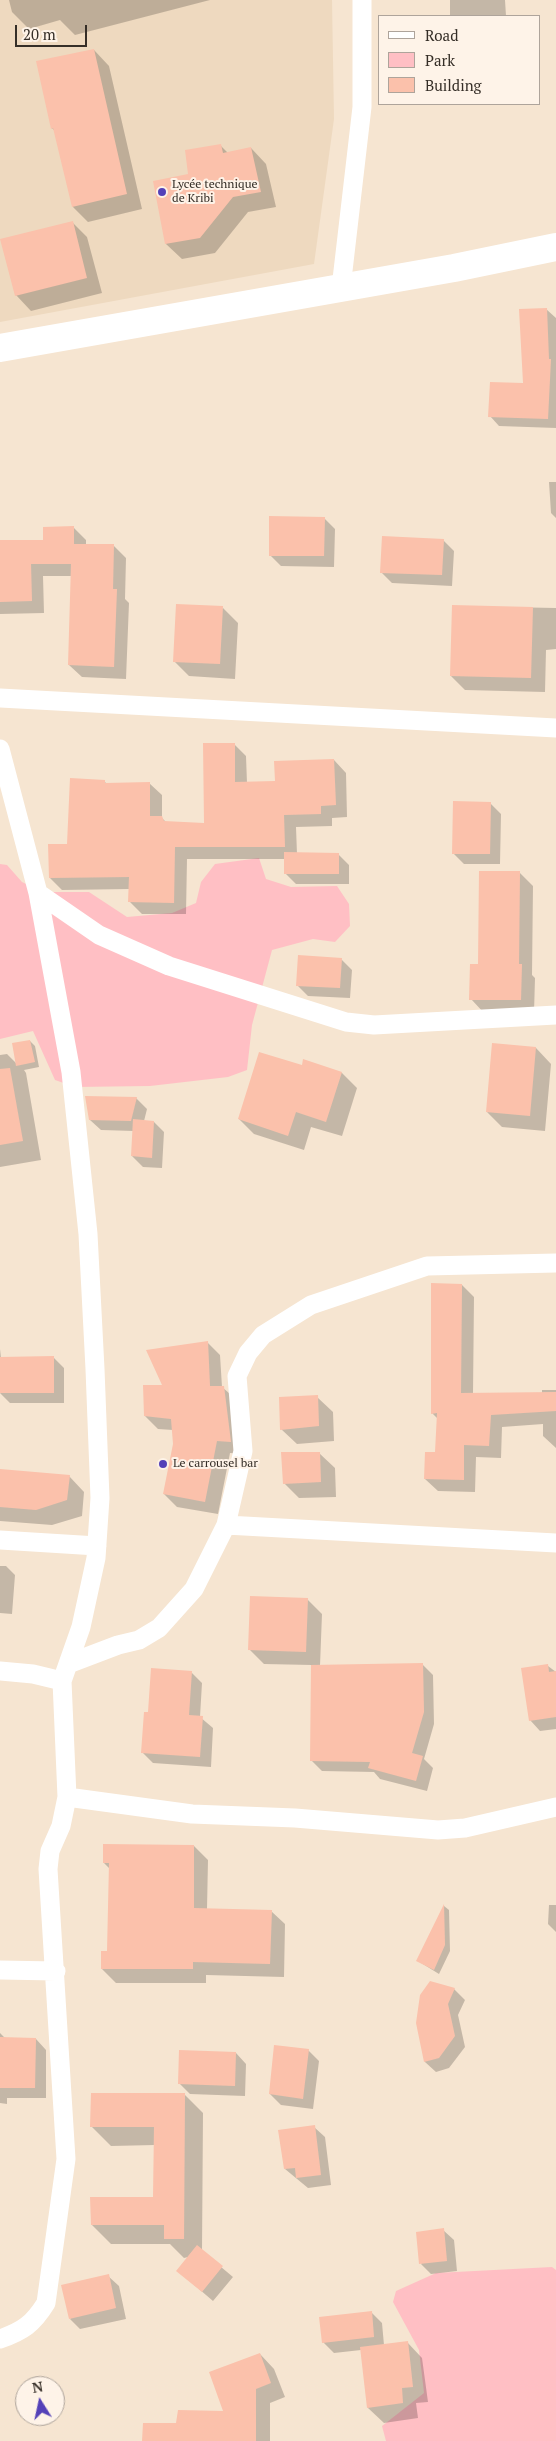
<!DOCTYPE html>
<meta charset="utf-8">
<style>
body{margin:0}
#map{position:relative;width:556px;height:2441px;overflow:hidden;background:#f6e5d1;font-family:"PT Serif",serif}
canvas{display:block}
.legend{position:absolute;left:378px;top:15px;width:162px;height:90px;box-sizing:border-box;background:#fef3e8;border:1px solid #aea49b;margin:0;padding:6px 9px;list-style:none;font-size:15px;color:#352e27}
.legend li{display:flex;align-items:center;gap:10px;height:25px}
.legend b{width:25px;border:1px solid #aea49b}
.north{position:absolute;left:15px;top:2376px;width:50px;height:50px;box-sizing:border-box;background:#fef3e8;border:1px solid #aea49b;border-radius:50%;rotate:350deg;font-size:14px;font-weight:700;line-height:20px;text-align:center;color:#352e27}
.north::after{content:'';display:block;margin:auto;width:18px;height:22px;background:#5441b8;clip-path:polygon(50% 0,100% 100%,50% 72%,0 100%)}
.scale{position:absolute;left:15px;top:25px;width:72px;height:22px;box-sizing:border-box;border:2px solid #352e27;border-top:0;padding-left:6px;font-size:15px;line-height:18px;white-space:nowrap;color:#352e27;-webkit-text-stroke:4px #fef3e8;paint-order:stroke}
</style>
<div id="map">
<canvas width="556" height="2441"></canvas>
<ul class="legend">
<li><b style="height:6px;background:#fff"></b>Road</li>
<li><b style="height:14px;background:#ffbfc4"></b>Park</li>
<li><b style="height:14px;background:#fbc1ab"></b>Building</li>
</ul>
<div class="north">N</div>
<div class="scale">20 m</div>
</div>
<script>
const ctx = document.querySelector('canvas').getContext('2d');
ctx.lineJoin = 'round';
function fillPath(path, color) { ctx.fillStyle = color; ctx.fill(path, 'evenodd'); }
function stroke(path, color, width, dash) { ctx.strokeStyle = color; ctx.lineWidth = width; ctx.lineCap = dash ? 'butt' : 'round'; ctx.setLineDash(dash || []); ctx.stroke(path); }
function drawText(font, color, halo, rows, align = 'center') {
  ctx.font = font + ' "PT Serif",serif'; ctx.lineWidth = 4; ctx.setLineDash([]); ctx.textBaseline = 'middle'; ctx.strokeStyle = halo; ctx.fillStyle = color; for (const [text, x, y, turn = 0] of rows) {
    ctx.save(); ctx.translate(x, y); ctx.rotate((+turn || 0) * Math.PI / 180); ctx.textAlign = isNaN(turn) ? turn : align; if (halo) ctx.strokeText(text, 0, 0); ctx.fillText(text, 0, 0); ctx.restore();
  }
}
fillPath(new Path2D(`
 M 0,0 L 332,0 L 334,119 L 314,264 L 0,322 Z`), '#eed9bf');
fillPath(new Path2D(`
 M 259,858 L 266,879 L 291,887 L 337,886 L 349,904 L 350,926 L 335,942 L 313,939 L 272,950 L 252,1025 L 247,1070 L 228,1077 L 150,1086 L 75,1087 L 55,1080 L 33,1031 L 0,1039 L 0,864 L 7,865 L 22,882 L 43,892 L 89,892 L 127,917 L 172,913 L 196,903 L 201,882 L 215,864 Z
 M 552,2267 L 556,2270 L 556,2441 L 386,2441 L 382,2426 L 424,2393 L 419,2350 L 393,2302 L 396,2291 L 436,2273 Z`), '#ffbfc4');
fillPath(new Path2D(`
 M 9,0 L 210,0 L 75,35 L 60,20 L 29,29 L 12,12 Z
 M 450,0 L 505,0 L 506,16 L 450,16 Z
 M 94,50 L 109,66 L 142,209 L 88,222 L 73,207 L 55,131 L 52,128 Z
 M 221,146 L 228,153 L 251,148 L 266,164 L 276,207 L 248,212 L 215,253 L 182,259 L 166,244 L 189,175 Z
 M 72,222 L 87,237 L 102,293 L 31,311 L 16,295 Z
 M 546,309 L 556,318 L 556,428 L 499,426 L 490,416 L 524,385 Z
 M 549,482 L 556,482 L 556,518 L 551,513 Z
 M 324,518 L 335,529 L 334,567 L 281,566 L 270,555 Z
 M 74,528 L 86,540 L 86,545 L 113,545 L 126,558 L 125,599 L 129,603 L 126,679 L 82,677 L 69,665 L 72,576 L 43,576 L 44,613 L 0,614 L 0,541 L 44,541 Z
 M 443,540 L 454,551 L 452,586 L 392,583 L 381,572 Z
 M 453,606 L 556,608 L 556,649 L 546,650 L 545,692 L 465,690 L 451,676 Z
 M 223,608 L 238,623 L 235,679 L 189,676 L 174,661 Z
 M 234,744 L 246,756 L 247,783 L 276,782 L 334,760 L 346,773 L 347,817 L 332,818 L 332,826 L 296,827 L 297,854 L 338,854 L 349,865 L 349,884 L 296,884 L 285,873 L 285,859 L 187,859 L 186,914 L 142,914 L 130,902 L 130,889 L 62,890 L 50,878 L 104,781 L 107,784 L 149,783 L 162,795 L 162,818 L 167,823 L 205,824 Z
 M 490,803 L 501,814 L 500,864 L 464,864 L 453,853 Z
 M 519,872 L 533,886 L 532,975 L 535,978 L 534,1013 L 484,1013 L 471,999 Z
 M 341,959 L 352,970 L 350,998 L 308,996 L 297,985 Z
 M 30,1041 L 35,1046 L 39,1067 L 24,1070 L 26,1073 L 41,1160 L 0,1167 L 0,1055 L 7,1054 L 17,1064 Z
 M 494,1044 L 536,1048 L 551,1064 L 545,1131 L 502,1127 L 487,1112 Z
 M 304,1061 L 342,1073 L 357,1088 L 342,1136 L 311,1127 L 304,1150 L 254,1134 L 239,1119 L 303,1067 Z
 M 136,1098 L 147,1109 L 144,1121 L 154,1122 L 164,1132 L 162,1168 L 143,1167 L 132,1156 L 134,1131 L 101,1130 L 90,1120 Z
 M 462,1285 L 474,1297 L 473,1394 L 542,1394 L 542,1390 L 556,1390 L 556,1448 L 543,1436 L 543,1424 L 502,1427 L 501,1458 L 476,1457 L 475,1492 L 438,1491 L 425,1479 L 436,1453 L 438,1419 L 432,1413 Z
 M 207,1342 L 220,1355 L 222,1387 L 237,1400 L 243,1454 L 230,1453 L 218,1514 L 177,1507 L 164,1494 L 174,1444 L 173,1430 L 158,1429 L 145,1416 L 164,1387 Z
 M 0,1349 L 1,1358 L 54,1358 L 64,1368 L 64,1403 L 10,1403 L 0,1393 Z
 M 317,1397 L 333,1412 L 334,1441 L 297,1444 L 281,1429 Z
 M 319,1453 L 335,1468 L 336,1497 L 299,1498 L 284,1483 Z
 M 0,1470 L 69,1476 L 84,1492 L 82,1516 L 52,1525 L 0,1521 Z
 M 0,1566 L 6,1566 L 15,1575 L 12,1614 L 0,1613 Z
 M 307,1599 L 322,1614 L 320,1666 L 422,1664 L 433,1675 L 434,1724 L 424,1759 L 433,1768 L 427,1791 L 380,1779 L 374,1772 L 322,1771 L 311,1760 L 312,1665 L 264,1664 L 249,1649 Z
 M 548,1666 L 556,1672 L 556,1729 L 540,1731 L 530,1720 Z
 M 191,1672 L 202,1683 L 200,1717 L 213,1728 L 211,1767 L 153,1763 L 142,1752 L 149,1713 Z
 M 194,1846 L 208,1860 L 207,1909 L 271,1911 L 285,1924 L 284,1977 L 206,1975 L 206,1983 L 116,1983 L 102,1969 L 108,1952 L 110,1869 L 104,1863 Z
 M 549,1905 L 556,1905 L 556,1932 L 548,1924 Z
 M 444,1906 L 449,1910 L 450,1951 L 439,1974 L 418,1961 Z
 M 454,1989 L 465,2000 L 458,2015 L 465,2047 L 449,2068 L 436,2072 L 425,2062 L 421,1995 Z
 M 0,2033 L 5,2038 L 36,2039 L 46,2050 L 46,2098 L 7,2098 L 7,2104 L 0,2103 Z
 M 308,2050 L 319,2061 L 313,2109 L 281,2105 L 270,2094 Z
 M 236,2053 L 246,2064 L 245,2096 L 190,2094 L 179,2083 Z
 M 184,2094 L 203,2113 L 202,2251 L 233,2277 L 213,2301 L 178,2271 L 188,2257 L 184,2258 L 170,2244 L 111,2244 L 92,2225 L 155,2198 L 155,2145 L 111,2146 L 92,2127 Z
 M 314,2127 L 325,2137 L 331,2185 L 308,2188 L 285,2169 Z
 M 443,2230 L 454,2240 L 457,2271 L 431,2274 L 421,2264 Z
 M 108,2276 L 119,2286 L 126,2319 L 80,2329 L 70,2319 Z
 M 371,2312 L 382,2323 L 384,2345 L 407,2342 L 422,2358 L 428,2402 L 416,2403 L 418,2418 L 384,2423 L 368,2408 L 361,2350 L 334,2353 L 323,2342 Z
 M 260,2354 L 274,2369 L 285,2397 L 270,2403 L 270,2441 L 143,2441 L 177,2424 L 225,2412 Z`), '#0003');
fillPath(new Path2D(`
 M 94,49 L 127,194 L 72,207 L 53,128 L 51,129 L 36,61 Z
 M 221,144 L 223,153 L 251,147 L 261,192 L 233,197 L 200,238 L 165,244 L 153,181 L 188,174 L 185,150 Z
 M 73,221 L 87,278 L 15,296 L 0,239 Z
 M 547,308 L 549,359 L 551,359 L 548,419 L 488,417 L 490,382 L 523,383 L 519,309 Z
 M 269,516 L 325,517 L 324,556 L 269,556 Z
 M 74,526 L 74,544 L 114,544 L 113,589 L 117,589 L 114,667 L 68,665 L 71,564 L 31,564 L 32,601 L 0,602 L 0,540 L 43,540 L 43,527 Z
 M 382,536 L 444,539 L 442,575 L 380,573 Z
 M 176,604 L 223,606 L 220,664 L 173,662 Z
 M 452,605 L 533,607 L 531,678 L 450,676 Z
 M 203,743 L 235,743 L 235,782 L 275,781 L 274,761 L 334,759 L 336,805 L 321,806 L 321,814 L 284,815 L 285,847 L 175,847 L 174,903 L 128,902 L 129,877 L 49,878 L 48,844 L 67,844 L 70,778 L 105,780 L 105,783 L 150,782 L 150,816 L 162,816 L 164,821 L 204,823 Z
 M 453,801 L 491,802 L 490,854 L 452,854 Z
 M 284,852 L 339,853 L 339,874 L 284,874 Z
 M 479,871 L 520,871 L 519,964 L 522,964 L 521,1000 L 469,1000 L 470,964 L 478,964 Z
 M 298,955 L 342,958 L 340,988 L 296,986 Z
 M 30,1040 L 35,1062 L 16,1066 L 12,1043 Z
 M 492,1043 L 536,1047 L 530,1116 L 486,1112 Z
 M 259,1052 L 302,1065 L 303,1059 L 342,1072 L 326,1122 L 296,1112 L 288,1136 L 238,1119 Z
 M 10,1068 L 23,1141 L 0,1145 L 0,1069 Z
 M 85,1096 L 137,1097 L 131,1121 L 89,1120 Z
 M 133,1119 L 154,1121 L 152,1158 L 131,1156 Z
 M 431,1283 L 462,1284 L 461,1393 L 556,1392 L 556,1411 L 491,1415 L 489,1446 L 464,1445 L 464,1480 L 424,1479 L 425,1452 L 435,1452 L 437,1413 L 431,1414 Z
 M 208,1341 L 210,1386 L 224,1386 L 231,1442 L 217,1441 L 205,1502 L 163,1494 L 173,1444 L 171,1419 L 144,1416 L 143,1385 L 162,1385 L 146,1350 Z
 M 54,1356 L 54,1393 L 0,1393 L 0,1357 Z
 M 318,1395 L 319,1426 L 280,1430 L 279,1397 Z
 M 281,1452 L 320,1452 L 321,1482 L 283,1484 Z
 M 0,1469 L 70,1475 L 67,1500 L 36,1510 L 0,1507 Z
 M 250,1596 L 308,1598 L 306,1652 L 248,1650 Z
 M 423,1663 L 424,1712 L 412,1753 L 423,1756 L 416,1781 L 368,1768 L 370,1762 L 310,1761 L 311,1665 Z
 M 548,1664 L 549,1672 L 556,1671 L 556,1717 L 529,1721 L 521,1668 Z
 M 151,1668 L 192,1671 L 189,1715 L 203,1716 L 200,1757 L 141,1753 L 144,1712 L 148,1712 Z
 M 103,1844 L 194,1845 L 194,1908 L 272,1910 L 270,1964 L 193,1962 L 193,1969 L 101,1969 L 101,1951 L 107,1951 L 109,1863 L 103,1863 Z
 M 444,1904 L 445,1945 L 434,1970 L 416,1961 Z
 M 430,1981 L 455,1988 L 448,2004 L 455,2036 L 439,2058 L 424,2062 L 416,2023 L 420,1995 Z
 M 0,2037 L 36,2038 L 35,2088 L 0,2088 Z
 M 274,2045 L 309,2049 L 303,2099 L 269,2094 Z
 M 179,2050 L 236,2052 L 235,2086 L 178,2084 Z
 M 91,2093 L 185,2093 L 184,2239 L 164,2239 L 164,2225 L 91,2225 L 90,2197 L 153,2197 L 154,2127 L 90,2127 Z
 M 315,2125 L 321,2175 L 296,2178 L 295,2168 L 284,2169 L 278,2130 Z
 M 444,2228 L 447,2261 L 419,2264 L 416,2232 Z
 M 197,2245 L 223,2266 L 202,2292 L 176,2271 Z
 M 109,2274 L 116,2308 L 69,2319 L 61,2285 Z
 M 372,2311 L 374,2337 L 322,2343 L 319,2317 Z
 M 408,2341 L 413,2387 L 402,2388 L 403,2403 L 367,2408 L 360,2347 Z
 M 260,2353 L 271,2383 L 256,2389 L 256,2441 L 142,2441 L 143,2423 L 176,2423 L 178,2410 L 223,2411 L 209,2372 Z`), '#fbc1ab');
stroke(new Path2D(`
 M 341,288 L 362,107 L 362,0
 M 0,698 L 556,728
 M 0,749 L 38,893 L 71,1072 L 88,1234 L 95,1369 L 100,1498 L 96,1558 L 81,1627 L 62,1681 L 67,1797 L 61,1826 L 50,1851 L 48,1869 L 66,2159 L 46,2303 C 33,2324 23,2331 0,2339
 M 38,893 L 99,935 L 169,966 L 346,1022 L 374,1025 L 556,1015
 M 226,1525 L 556,1543
 M 0,1540 L 97,1546
 M 68,1664 L 118,1645 L 139,1640 L 159,1628 L 194,1589 L 226,1525 L 243,1451 L 237,1376 L 248,1353 L 263,1335 L 311,1305 L 427,1266 L 556,1263
 M 0,1671 L 33,1674 L 62,1681
 M 67,1797 L 192,1814 L 295,1818 L 438,1830 L 465,1828 L 556,1807
 M 0,1970 L 56,1971`), '#fff', 19);
stroke(new Path2D(`
 M 0,348 L 454,268 L 556,247`), '#fff', 28);
for (const [x, y, r, color] of [
 [162,192,5,"#5441b8"],
 [163,1464,5,"#5441b8"]
]) { const dot = new Path2D(); dot.arc(x, y, r, 0, 2 * Math.PI); ctx.fillStyle = color; ctx.fill(dot); stroke(dot, '#fef3e8', 2); }
drawText('12px', '#352e27', '#fef3e8', [
 ["Lycée technique",172,185],
 ["de Kribi",172,199],
 ["Le carrousel bar",173,1464]
], 'left');
</script>
